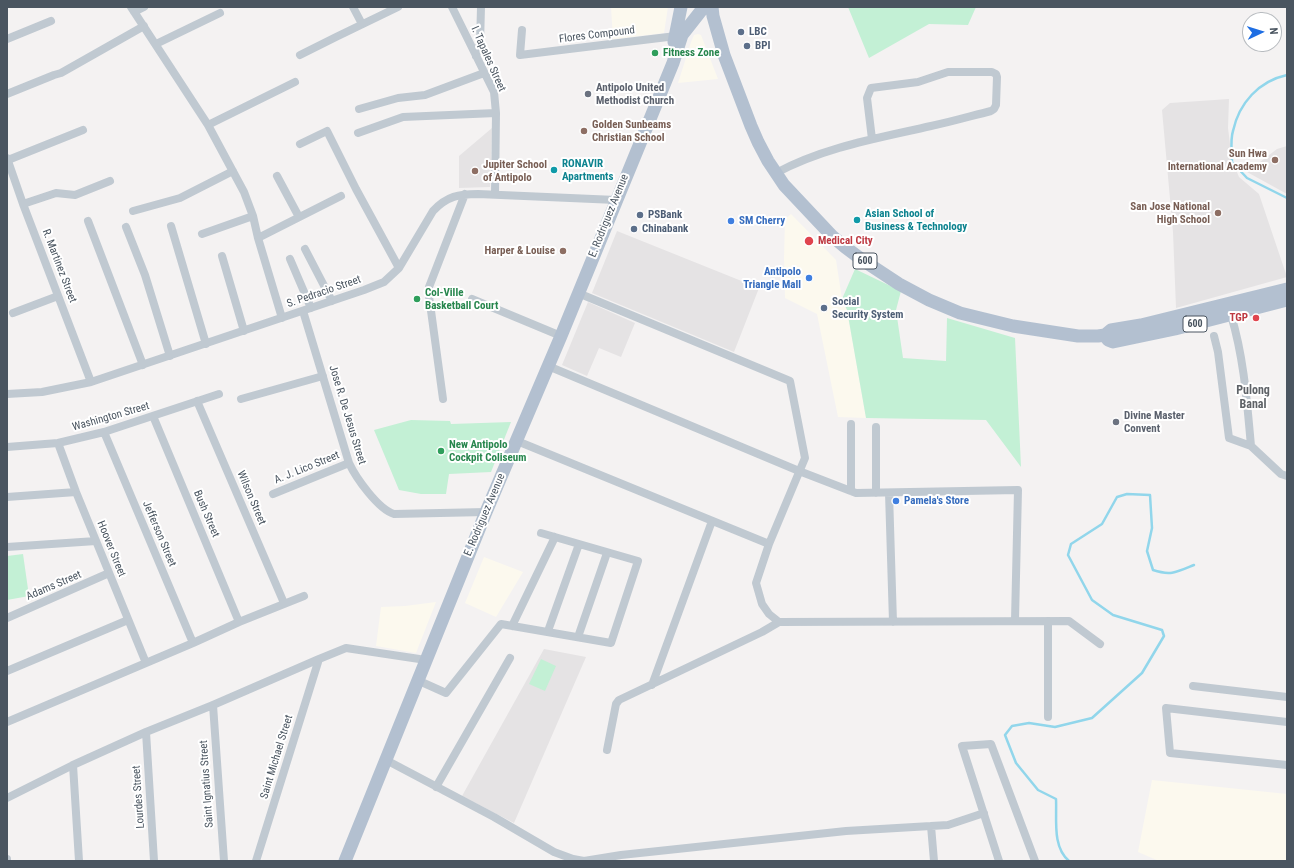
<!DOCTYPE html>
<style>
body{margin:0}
#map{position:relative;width:1294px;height:868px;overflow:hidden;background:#f4f2f2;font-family:"Roboto Condensed",sans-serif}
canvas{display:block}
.frame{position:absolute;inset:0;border:8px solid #4a5560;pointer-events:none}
.north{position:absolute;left:1242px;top:12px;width:40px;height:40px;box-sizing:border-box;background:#fff;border:1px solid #b7bbbf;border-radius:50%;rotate:86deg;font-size:11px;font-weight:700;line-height:16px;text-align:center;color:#4a5560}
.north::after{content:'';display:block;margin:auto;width:14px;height:18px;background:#1e6ee3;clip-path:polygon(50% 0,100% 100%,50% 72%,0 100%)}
</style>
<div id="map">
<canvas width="1294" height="868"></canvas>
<div class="frame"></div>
<div class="north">N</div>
</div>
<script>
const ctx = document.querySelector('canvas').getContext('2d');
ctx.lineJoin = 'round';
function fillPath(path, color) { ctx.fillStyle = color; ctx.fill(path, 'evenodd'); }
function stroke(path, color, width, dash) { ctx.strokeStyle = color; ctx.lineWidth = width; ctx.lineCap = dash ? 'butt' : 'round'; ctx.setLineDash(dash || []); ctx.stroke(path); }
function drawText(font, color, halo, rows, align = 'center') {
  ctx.font = font + ' "Roboto Condensed",sans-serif'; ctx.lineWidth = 4; ctx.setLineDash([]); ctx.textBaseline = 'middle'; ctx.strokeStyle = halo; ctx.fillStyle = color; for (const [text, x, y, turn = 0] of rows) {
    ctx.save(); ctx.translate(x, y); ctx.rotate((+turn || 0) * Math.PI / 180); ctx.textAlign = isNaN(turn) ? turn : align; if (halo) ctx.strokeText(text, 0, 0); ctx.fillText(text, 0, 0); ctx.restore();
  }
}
fillPath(new Path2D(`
 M 611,7 L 668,7 L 664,33 L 613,39 Z
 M 698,34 L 701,35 L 718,79 L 678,83 L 691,42 L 694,35 Z
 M 791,214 L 836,260 L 842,299 L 847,310 L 866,418 L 838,417 L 817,314 L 785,298 L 784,258 L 785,219 Z
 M 484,557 L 523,572 L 496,617 L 465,603 Z
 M 436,602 L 416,653 L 376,646 L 381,607 L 405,606 Z
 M 1152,780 L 1287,794 L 1287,861 L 1159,861 L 1138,852 Z`), '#fcf9ee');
fillPath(new Path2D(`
 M 1229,99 L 1228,128 L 1232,160 L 1239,177 L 1259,194 L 1287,277 L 1176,308 L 1173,232 L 1162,110 L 1170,103 Z
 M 492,128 L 490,187 L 459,188 L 459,156 Z
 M 1287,146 L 1287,194 L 1247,172 L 1277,149 Z
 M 617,231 L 759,288 L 734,352 L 592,293 Z
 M 588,302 L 635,323 L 621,357 L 599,348 L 587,376 L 562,365 Z
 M 544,649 L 586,657 L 514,823 L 462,796 Z`), '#e5e3e4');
fillPath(new Path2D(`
 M 848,7 L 976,7 L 968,25 L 929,24 L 869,58 Z
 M 855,269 L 901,291 L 896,310 L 903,358 L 946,361 L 947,318 L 1015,338 L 1021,467 L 986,420 L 866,418 L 847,310 L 842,299 Z
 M 411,420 L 450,421 L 451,424 L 511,422 L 491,472 L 449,474 L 446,494 L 421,494 L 399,490 L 374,430 Z
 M 23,554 L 29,596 L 7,600 L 7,556 Z
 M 541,659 L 556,666 L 545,691 L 529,684 Z`), '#c3f0d5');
stroke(new Path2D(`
 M 1287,75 C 1259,81 1239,103 1233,131 C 1230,140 1232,152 1232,162 L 1247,178 L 1287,198
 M 1069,861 C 1052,847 1057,819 1056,799 L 1038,790 L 1016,763 L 1005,735 L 1012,726 L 1029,723 L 1055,727 L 1092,718 L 1142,673 L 1164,636 L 1162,630 L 1113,615 L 1092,600 L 1068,555 L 1071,544 L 1102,524 L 1117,497 L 1127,494 L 1150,495 L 1152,528 L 1147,551 L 1153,570 C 1171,576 1177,572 1194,565`), '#91d6eb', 2.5);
stroke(new Path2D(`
 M 131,7 L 208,125 L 244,192 L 253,216 L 258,238 L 282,318
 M 353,7 L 362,24
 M 452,7 L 494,92 L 496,113 L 495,194
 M 134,12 L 144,7
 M 522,30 L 520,55 L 676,36
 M 7,39 L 51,21
 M 156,44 L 220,13
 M 300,55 L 336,37 L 398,7
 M 476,56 L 480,44 L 481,7
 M 7,94 L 54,75 L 61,73 L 144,26
 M 359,109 L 398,98 L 425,95 L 484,73
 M 208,125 L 295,82
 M 358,133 L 403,117 L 496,113
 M 300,144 L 327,131 L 356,189 L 399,268
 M 7,158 L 23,204 L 91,382
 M 8,160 L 83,130
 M 776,173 C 824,147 879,138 931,126 C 951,122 971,116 991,111 L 994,109 L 996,105 L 997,77 L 996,74 L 992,72 L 948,72 L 918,82 L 871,88 L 867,98 L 872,139
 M 277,176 L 299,217
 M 23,204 L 56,193 L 75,195 L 110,181
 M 133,211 L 180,198 L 233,171
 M 88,221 L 143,365
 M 171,226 L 206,344
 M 126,227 L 145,275 L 170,356
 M 202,234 L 253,216
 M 258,238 L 341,196
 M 305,249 L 332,301
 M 222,256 L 244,331
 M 290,259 L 311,308
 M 578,293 L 790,381 L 805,458 L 769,544 L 756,583 L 762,604 L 769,614 L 779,622 L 1069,621 L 1100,644
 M 472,299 L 561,336
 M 303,311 L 349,463 C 356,478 378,509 394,514 L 486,512
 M 13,313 L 58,296
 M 1231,315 C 1244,358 1247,402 1251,446
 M 1214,336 L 1218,352 L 1229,438 L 1251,446 L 1281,474 L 1287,476
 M 548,366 L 799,471 L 856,493 L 1018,490 L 1015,620
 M 7,394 L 42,392 L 91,382 L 364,290 L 384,282 L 399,268 L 433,211 C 447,196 459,194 478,194 L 616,200
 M 241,399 L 323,376
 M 443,399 L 429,296 L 429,287 L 465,194
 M 197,401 L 284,603
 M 153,416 L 239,622
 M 851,424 L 851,491
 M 104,432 L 193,643
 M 517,441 L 769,544
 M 58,443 L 76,492 L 146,663
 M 7,447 L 58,443 L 104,432 L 219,394
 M 876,493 L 876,427
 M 889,493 L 893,622
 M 273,494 L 349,463
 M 7,497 L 76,492
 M 7,547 L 96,541
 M 7,618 L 109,573
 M 512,626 L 555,537
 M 548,631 L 579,544
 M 578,637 L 607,553
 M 7,671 L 128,620
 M 417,680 L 446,693 L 501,624 L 611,643 L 638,561 L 541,533
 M 652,685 L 712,521
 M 1193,686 L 1287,697
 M 213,705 L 224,861
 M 1048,717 L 1048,621
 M 7,722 L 193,643 L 239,622 L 304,596
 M 1287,722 L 1166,708 L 1170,753 L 1287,765
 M 146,732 L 154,861
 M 607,750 L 616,704 L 619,700 L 762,632 L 779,622
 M 386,760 L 494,817 L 554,852 L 573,859 L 584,861 L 621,855 L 846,831 L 948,825 L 984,813
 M 73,765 L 79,861
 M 436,787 L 510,658
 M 7,798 L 73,765 L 146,732 L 213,705 L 319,659 L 346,648 L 426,660
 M 931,826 L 934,861
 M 7,859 L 7,861
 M 256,861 L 319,659
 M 999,861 L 962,746 L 991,744 L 1035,861`), '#c0c9d1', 8);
stroke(new Path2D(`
 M 712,7 L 713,16 L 724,55 L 751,126 L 758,142 L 768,161 L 784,185 L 832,236 L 845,247 L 861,259 L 899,284 L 929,300 L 960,313 L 1013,326 L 1078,336 L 1098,336 L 1105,335 L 1111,330 L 1141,325 L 1287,289
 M 674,42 L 681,7
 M 1105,335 L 1108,340 L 1113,342 L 1175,329 L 1287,300
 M 345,861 L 486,512 L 561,336 L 673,63 L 682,35 L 704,7`), '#b3c0d0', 13);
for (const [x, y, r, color] of [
 [741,32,4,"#5c6f8a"],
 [747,46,4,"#5c6f8a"],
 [655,53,4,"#2e9e5b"],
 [588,94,4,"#6b7280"],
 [584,131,4,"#8d6e63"],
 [1275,160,4,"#8d6e63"],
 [554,170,4,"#0f9aa8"],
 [475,171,4,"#8d6e63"],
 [1218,213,4,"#8d6e63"],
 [640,215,4,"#5c6f8a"],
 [857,220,4,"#0f9aa8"],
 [731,221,4,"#3f7fe0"],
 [634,229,4,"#5c6f8a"],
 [809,241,5,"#e0444e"],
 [563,251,4,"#8d6e63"],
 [809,278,4,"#3f7fe0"],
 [417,299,4,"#2e9e5b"],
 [824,308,4,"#5c6f8a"],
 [1256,318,4,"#e0444e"],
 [1116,422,4,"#6b7280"],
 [441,451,4,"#2e9e5b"],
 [896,501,4,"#3f7fe0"]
]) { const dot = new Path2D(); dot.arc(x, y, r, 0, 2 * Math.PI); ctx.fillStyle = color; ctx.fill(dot); stroke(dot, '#fff', 1.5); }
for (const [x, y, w] of [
 [865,261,24],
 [1195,324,24]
]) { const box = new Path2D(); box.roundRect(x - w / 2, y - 8, w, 16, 3); ctx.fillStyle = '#fff'; ctx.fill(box); stroke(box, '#4a5560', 1); }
drawText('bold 10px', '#4a5560', null, [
 ["600",865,261],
 ["600",1195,324]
]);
drawText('bold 11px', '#4e5e75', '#fff', [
 ["LBC",749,32],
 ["BPI",755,46],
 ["PSBank",648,215],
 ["Chinabank",642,229],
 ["Social",832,302],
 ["Security System",832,315]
], 'left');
drawText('11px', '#4a5560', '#fff', [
 ["Flores Compound",597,35,-7],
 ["I. Tapales Street",488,59,66],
 ["E. Rodriguez Avenue",609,216,-68],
 ["R. Martinez Street",59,266,69],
 ["S. Pedracio Street",324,292,-19],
 ["Jose R. De Jesus Street",347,415,73],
 ["Washington Street",111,417,-16],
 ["A. J. Lico Street",307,468,-22],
 ["Wilson Street",251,498,67],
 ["Bush Street",206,514,67],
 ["E. Rodriguez Avenue",485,515,-67],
 ["Jefferson Street",159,534,67],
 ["Hoover Street",111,549,68],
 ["Adams Street",54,586,-23],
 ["Saint Michael Street",277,757,-73],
 ["Saint Ignatius Street",207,784,-94],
 ["Lourdes Street",139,797,-94]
]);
drawText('bold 11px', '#27864d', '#fff', [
 ["Fitness Zone",663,53],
 ["Col-Ville",425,293],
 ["Basketball Court",425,306],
 ["New Antipolo",449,445],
 ["Cockpit Coliseum",449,458]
], 'left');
drawText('bold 11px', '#5b616d', '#fff', [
 ["Antipolo United",596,88],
 ["Methodist Church",596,101],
 ["Divine Master",1124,416],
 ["Convent",1124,429]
], 'left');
drawText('bold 11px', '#785e54', '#fff', [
 ["Golden Sunbeams",592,125,"left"],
 ["Christian School",592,138,"left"],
 ["Sun Hwa",1267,154],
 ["International Academy",1267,167],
 ["Jupiter School",483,165,"left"],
 ["of Antipolo",483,178,"left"],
 ["San Jose National",1210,207],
 ["High School",1210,220],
 ["Harper & Louise",555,251]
], 'right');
drawText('bold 11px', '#0d838f', '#fff', [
 ["RONAVIR",562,164],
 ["Apartments",562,177],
 ["Asian School of",865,214],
 ["Business & Technology",865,227]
], 'left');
drawText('bold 11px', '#366cbe', '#fff', [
 ["SM Cherry",739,221],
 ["Antipolo",801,272,"right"],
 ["Triangle Mall",801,285,"right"],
 ["Pamela's Store",904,501]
], 'left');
drawText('bold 11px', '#be3a42', '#fff', [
 ["Medical City",818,241],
 ["TGP",1248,318,"right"]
], 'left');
drawText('bold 12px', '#5e6267', '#fff', [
 ["Pulong",1253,391],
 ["Banal",1253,405]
]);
</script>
